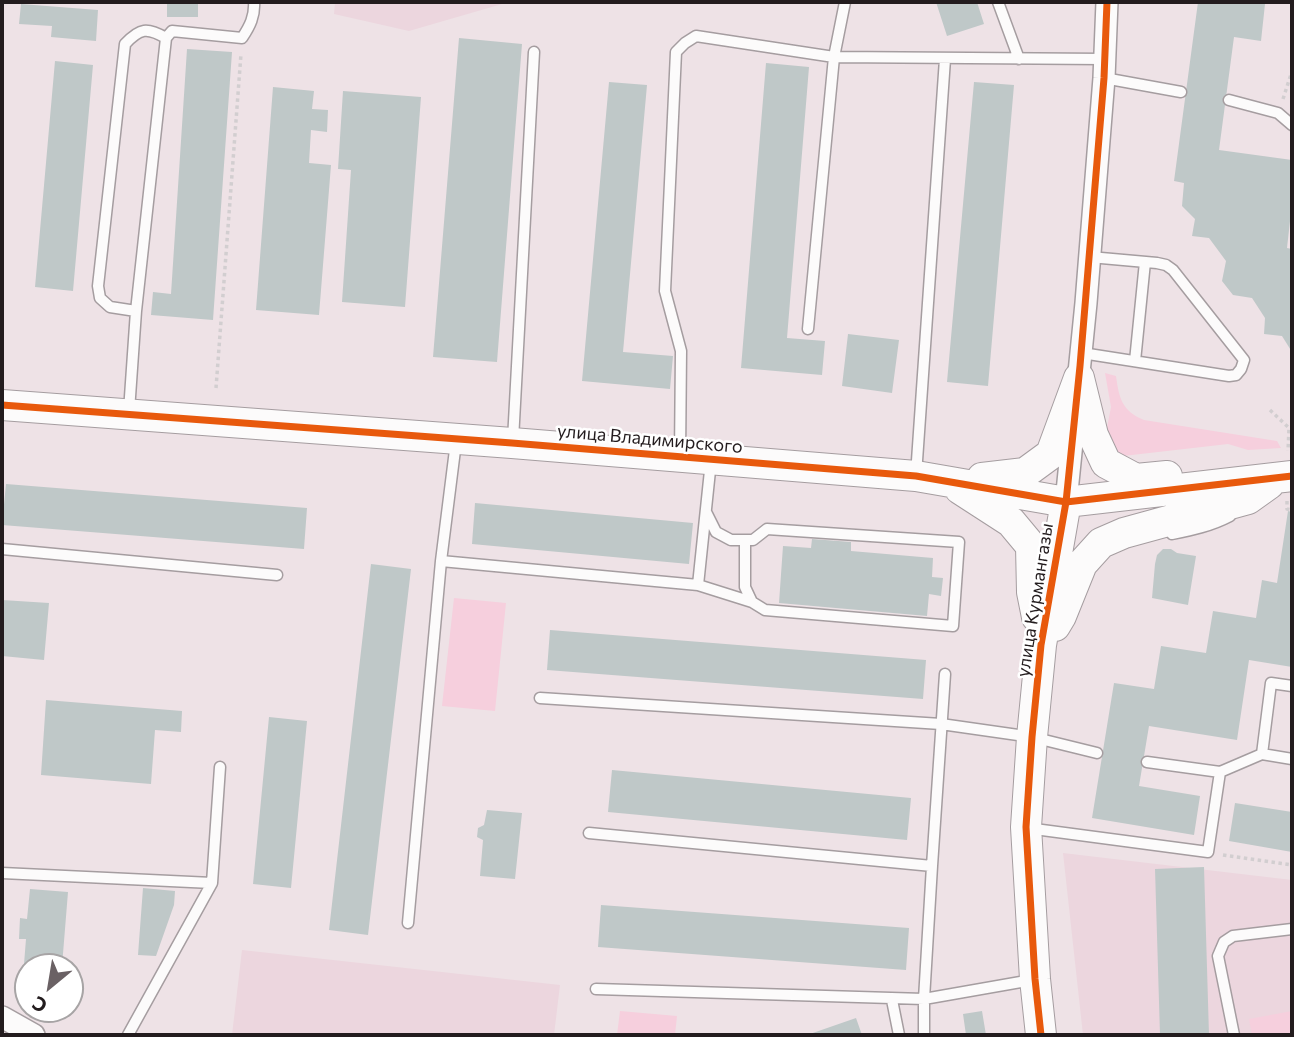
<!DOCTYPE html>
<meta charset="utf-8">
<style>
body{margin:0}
#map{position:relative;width:1294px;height:1037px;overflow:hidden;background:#eee2e6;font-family:Commissioner,sans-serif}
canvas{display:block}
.frame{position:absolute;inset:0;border:4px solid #231c1e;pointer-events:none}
.north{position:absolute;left:14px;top:953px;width:70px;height:70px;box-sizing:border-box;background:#fff;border:2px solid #a7a4a5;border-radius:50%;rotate:210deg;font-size:19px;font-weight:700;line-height:28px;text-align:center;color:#231c1e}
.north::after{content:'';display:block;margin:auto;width:24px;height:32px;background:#6a6164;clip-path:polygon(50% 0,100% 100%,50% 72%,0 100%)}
</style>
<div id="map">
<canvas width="1294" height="1037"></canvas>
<div class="frame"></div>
<div class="north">С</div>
</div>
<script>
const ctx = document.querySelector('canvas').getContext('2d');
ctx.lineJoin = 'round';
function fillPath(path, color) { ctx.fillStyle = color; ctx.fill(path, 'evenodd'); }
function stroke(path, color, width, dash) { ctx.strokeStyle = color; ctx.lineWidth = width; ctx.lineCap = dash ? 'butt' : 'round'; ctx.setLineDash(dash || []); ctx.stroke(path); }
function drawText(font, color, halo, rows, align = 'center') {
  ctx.font = font + ' Commissioner,sans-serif'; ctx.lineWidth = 5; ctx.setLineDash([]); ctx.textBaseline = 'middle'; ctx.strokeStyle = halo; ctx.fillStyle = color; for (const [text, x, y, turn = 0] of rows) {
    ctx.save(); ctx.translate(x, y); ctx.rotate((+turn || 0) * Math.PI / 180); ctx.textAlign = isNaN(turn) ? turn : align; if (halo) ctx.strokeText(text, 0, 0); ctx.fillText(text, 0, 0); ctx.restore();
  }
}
fillPath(new Path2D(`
 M 335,2 L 509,2 L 409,31 L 334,14 Z
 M 1063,853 L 1292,880 L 1292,1035 L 1083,1035 Z
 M 242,950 L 560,985 L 554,1035 L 232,1035 Z`), '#ecd6de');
fillPath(new Path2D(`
 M 1105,373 L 1116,376 C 1119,398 1122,411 1144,420 L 1277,441 L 1281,448 L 1248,450 L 1228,444 L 1123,456 L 1114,453 L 1106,433 L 1111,407 Z
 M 454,598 L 506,603 L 495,711 L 442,706 Z
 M 620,1011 L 677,1016 L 675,1035 L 617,1035 Z
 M 1292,1011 L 1292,1035 L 1252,1035 L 1249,1019 Z`), '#f6cfdd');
fillPath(new Path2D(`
 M 167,2 L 198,2 L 198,17 L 167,17 Z
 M 936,2 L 977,2 L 984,24 L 947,36 Z
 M 1198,2 L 1246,2 L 1265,4 L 1261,41 L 1234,37 L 1219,150 L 1292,160 L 1292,203 L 1287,248 L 1292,249 L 1292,352 L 1282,336 L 1264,334 L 1265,318 L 1252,298 L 1233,295 L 1222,281 L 1226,261 L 1209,238 L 1192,236 L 1195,219 L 1182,206 L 1184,183 L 1174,181 Z
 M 21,4 L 98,10 L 96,41 L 51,37 L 52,26 L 19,24 Z
 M 459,38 L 522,44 L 497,362 L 433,357 Z
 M 187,49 L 232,52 L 213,320 L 151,315 L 153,292 L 171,294 Z
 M 55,61 L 93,65 L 73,291 L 35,287 Z
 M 766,63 L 809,67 L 787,338 L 825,341 L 822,375 L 741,368 Z
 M 609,82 L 647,85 L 623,352 L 673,356 L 670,389 L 582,381 Z
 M 974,82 L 1014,85 L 988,386 L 947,382 Z
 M 273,87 L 314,91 L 312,109 L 328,110 L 327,132 L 311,130 L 309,163 L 331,165 L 319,315 L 256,310 Z
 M 343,91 L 421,97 L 405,307 L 342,302 L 351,170 L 338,169 Z
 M 848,334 L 899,340 L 892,393 L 842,386 Z
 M 6,484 L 307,508 L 304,549 L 2,525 Z
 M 475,503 L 693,523 L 689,564 L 472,544 Z
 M 1288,511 L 1292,512 L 1292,667 L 1249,660 L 1237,740 L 1149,726 L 1139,786 L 1200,796 L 1194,835 L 1092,818 L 1114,683 L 1154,689 L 1161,646 L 1206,653 L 1213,611 L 1256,618 L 1262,580 L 1277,583 Z
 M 812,539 L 851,542 L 851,551 L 933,558 L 932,577 L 943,578 L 941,596 L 929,594 L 927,616 L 779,603 L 783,546 L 811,548 Z
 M 1163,549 L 1171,549 L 1177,553 L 1196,556 L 1188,605 L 1152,598 L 1155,564 L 1157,555 Z
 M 371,564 L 411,569 L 368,935 L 329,930 Z
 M 2,600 L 49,603 L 44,660 L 2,656 Z
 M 550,630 L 926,660 L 923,699 L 547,670 Z
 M 46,700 L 182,711 L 181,732 L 155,730 L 151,784 L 41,775 Z
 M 269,717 L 307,721 L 291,888 L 253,884 Z
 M 612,770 L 911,798 L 907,840 L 608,812 Z
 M 1235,803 L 1292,812 L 1292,852 L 1229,841 Z
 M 487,810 L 522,813 L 515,879 L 480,876 L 483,840 L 477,837 L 478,828 L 484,825 Z
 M 1204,867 L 1209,1035 L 1160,1035 L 1155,869 Z
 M 143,888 L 175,891 L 174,905 L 156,956 L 138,955 Z
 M 30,889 L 68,892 L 62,966 L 24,964 L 26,939 L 19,939 L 20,918 L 27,919 Z
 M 601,905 L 909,928 L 906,970 L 598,947 Z
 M 982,1011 L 986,1035 L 966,1035 L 963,1014 Z
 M 856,1018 L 862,1035 L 807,1035 Z`), '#bfc8c8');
const lane = new Path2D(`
 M 998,2 L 1019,59
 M 1104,78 L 1181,92
 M 1229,100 L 1278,113 L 1292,125
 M 136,311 L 110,307 L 100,298 L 98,286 L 125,44 C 140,28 147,27 166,38
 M 808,329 L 834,57 L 845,2
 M 1082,353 L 1229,376 L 1236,375 L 1241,369 L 1244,360 L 1173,270 L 1166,265 L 1157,263 L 1090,257
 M 1135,361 L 1145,262
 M 129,411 L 136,311 L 166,38 L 172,31 L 242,38 C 250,26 255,16 254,2
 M 513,440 L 534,52
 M 680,456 L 681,351 L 665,291 L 676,52 L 685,43 L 696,36 L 834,57 L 1104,59
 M 916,475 L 945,59
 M 706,512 L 716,532 L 731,540 L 753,540 L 767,529 L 959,542 L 953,626 L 765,610 L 752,602 L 745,587 L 745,540
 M 1172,534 C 1192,530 1211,526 1230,516
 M 2,549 L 277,575
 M 441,561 L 698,585 L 711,461
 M 698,585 L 752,602
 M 540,698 L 941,724 L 1032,737 L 1097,753
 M 1262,754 L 1271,683 L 1292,686
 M 1147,762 L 1220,772 L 1262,754 L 1292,759
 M 1027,828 L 1208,852 L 1220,772
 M 589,833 L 932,866 L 945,674
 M 2,873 L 212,883 L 220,767
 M 408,923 L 441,561 L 456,442
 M 596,989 L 924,999 L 1032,980
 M 892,1000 L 899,1035
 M 128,1035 L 212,883
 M 924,1035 L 924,999 L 932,866
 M 1234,1035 L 1218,956 L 1224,942 L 1233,936 L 1292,929`);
const street = new Path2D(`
 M 1066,502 L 1086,303 L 1104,78 L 1107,2
 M 2,1017 L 34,1035`);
const secondary = new Path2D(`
 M 1079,378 L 1093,435 L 1106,463 L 1136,479 L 1167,476
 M 2,405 L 512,443 L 916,476 L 1066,502 L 1292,476
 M 982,478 L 1025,473 L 1051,454 L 1079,378
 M 960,489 L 1011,522 L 1031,546 L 1032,592 L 1037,617
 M 1055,626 L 1061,616 L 1082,564 L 1101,543 L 1124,533 L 1248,499 L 1269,484
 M 1041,1035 L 1035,979 L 1026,827 L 1032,737 L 1041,645 L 1066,502`);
stroke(lane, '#a59da0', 13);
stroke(street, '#a59da0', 24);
stroke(secondary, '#a59da0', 32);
stroke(new Path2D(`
 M 1283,99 L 1292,71
 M 216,388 L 241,54
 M 1270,410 L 1289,428 L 1288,451
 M 1287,501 L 1287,509 L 1292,510
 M 1223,855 L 1292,865`), '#d2ced0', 3.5, [3.5, 3.5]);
stroke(lane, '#fcfbfb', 10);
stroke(street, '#fcfbfb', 21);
stroke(secondary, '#fcfbfb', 30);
stroke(new Path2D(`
 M 2,405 L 512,443 L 916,476 L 1066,502 L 1292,476
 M 1041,1035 L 1035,979 L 1026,827 L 1032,737 L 1041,645 L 1066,502 L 1080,366 L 1104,78 L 1107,2`), '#e8590c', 7);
drawText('18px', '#231c1e', '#fff', [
 ["улица Владимирского",650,439,5],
 ["улица Курмангазы",1035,600,-81]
]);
</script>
